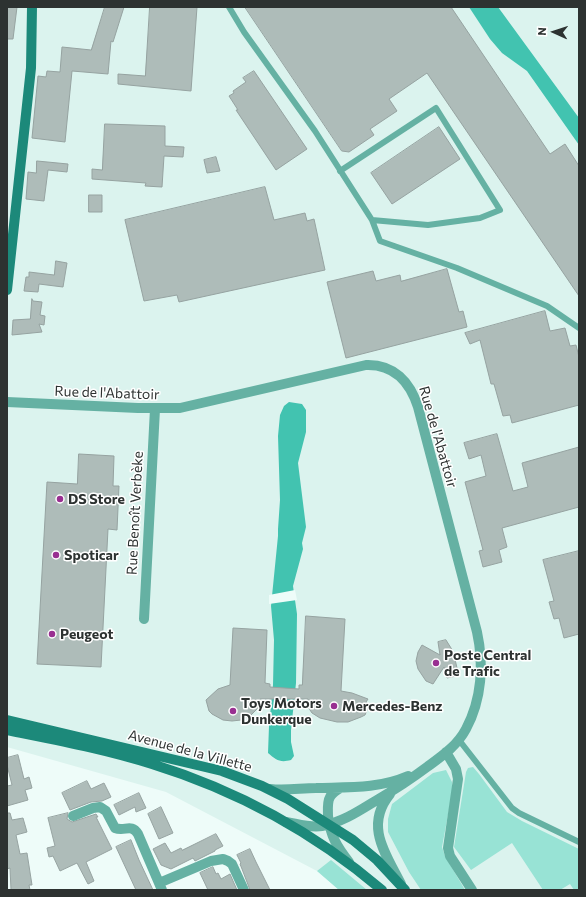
<!DOCTYPE html>
<meta charset="utf-8">
<style>
body{margin:0}
#map{position:relative;width:586px;height:897px;overflow:hidden;background:#eefcf9;font-family:Commissioner,sans-serif}
canvas{display:block}
.frame{position:absolute;inset:0;border:8px solid #2d3231;pointer-events:none}
.north{position:absolute;left:534px;top:12px;width:40px;height:40px;-webkit-text-stroke:3px #fff;paint-order:stroke;rotate:273deg;font-size:11px;font-weight:700;line-height:16px;text-align:center;color:#2d3231}
.north::after{content:'';display:block;margin:auto;width:14px;height:18px;background:#2d3231;clip-path:polygon(50% 0,100% 100%,50% 72%,0 100%)}
</style>
<div id="map">
<canvas width="586" height="897"></canvas>
<div class="frame"></div>
<div class="north">N</div>
</div>
<script>
const ctx = document.querySelector('canvas').getContext('2d');
ctx.lineJoin = 'round';
function fillPath(path, color) { ctx.fillStyle = color; ctx.fill(path, 'evenodd'); }
function stroke(path, color, width, dash) { ctx.strokeStyle = color; ctx.lineWidth = width; ctx.lineCap = dash ? 'butt' : 'round'; ctx.setLineDash(dash || []); ctx.stroke(path); }
function drawText(font, color, halo, rows, align = 'center') {
  ctx.font = font + ' Commissioner,sans-serif'; ctx.lineWidth = 3; ctx.setLineDash([]); ctx.textBaseline = 'middle'; ctx.strokeStyle = halo; ctx.fillStyle = color; for (const [text, x, y, turn = 0] of rows) {
    ctx.save(); ctx.translate(x, y); ctx.rotate((+turn || 0) * Math.PI / 180); ctx.textAlign = isNaN(turn) ? turn : align; if (halo) ctx.strokeText(text, 0, 0); ctx.fillText(text, 0, 0); ctx.restore();
  }
}
fillPath(new Path2D(`
 M 7,7 L 579,7 L 579,890 L 339,890 L 317,871 L 166,792 L 7,747 Z`), '#dbf3ee');
fillPath(new Path2D(`
 M 473,767 L 479,774 L 507,812 L 522,821 L 579,849 L 579,889 L 574,890 L 570,884 L 560,890 L 543,890 L 512,843 L 471,870 L 454,847 L 466,772 L 468,768 Z
 M 446,770 L 452,782 L 452,793 L 442,847 L 445,856 L 465,890 L 421,890 L 409,872 L 388,832 L 388,819 L 392,804 L 433,773 Z
 M 331,860 L 367,890 L 339,890 L 317,871 Z`), '#98e3d5');
fillPath(new Path2D(`
 M 469,7 L 498,7 L 579,118 L 579,145 L 527,71 L 502,53 L 490,39 Z
 M 289,402 L 302,404 L 306,410 L 306,432 L 298,463 L 306,527 L 302,543 L 303,549 L 293,586 L 297,614 L 296,683 L 291,730 L 291,742 L 294,756 L 291,760 C 280,763 276,760 268,753 L 269,726 L 273,685 L 274,640 L 271,606 L 278,536 L 278,529 L 280,500 L 278,436 L 280,415 L 284,406 Z`), '#42c3b0');
fillPath(new Path2D(`
 M 295,590 L 297,600 L 269,604 L 269,595 Z`), '#eefcf9');
const building = new Path2D(`
 M 7,7 L 17,7 L 13,39 L 7,39 Z
 M 105,7 L 124,7 L 113,42 L 111,41 L 108,74 L 72,71 L 65,142 L 32,138 L 38,76 L 46,77 L 47,71 L 60,72 L 62,47 L 91,50 Z
 M 150,7 L 197,7 L 191,91 L 118,84 L 118,74 L 145,76 Z
 M 245,7 L 451,7 L 550,154 L 565,144 L 579,166 L 579,296 L 427,73 L 389,99 L 397,111 L 370,129 L 374,135 L 349,152 L 342,151 Z
 M 254,71 L 307,149 L 276,170 L 236,110 L 238,110 L 229,96 L 234,93 L 233,91 L 246,82 L 243,78 Z
 M 105,124 L 165,126 L 165,146 L 184,147 L 183,157 L 164,156 L 162,187 L 145,186 L 146,183 L 92,179 L 92,169 L 102,170 Z
 M 439,127 L 460,159 L 392,204 L 371,173 Z
 M 216,157 L 220,171 L 207,173 L 204,160 Z
 M 37,161 L 68,164 L 67,172 L 48,170 L 44,201 L 26,199 L 28,172 L 36,173 Z
 M 265,187 L 274,220 L 305,213 L 307,221 L 314,219 L 325,270 L 179,302 L 177,295 L 144,301 L 125,220 Z
 M 89,195 L 102,195 L 102,212 L 89,212 Z
 M 56,261 L 67,263 L 63,287 L 39,284 L 38,292 L 24,291 L 26,277 L 29,277 L 29,272 L 54,275 Z
 M 447,269 L 459,312 L 463,311 L 467,327 L 346,358 L 327,282 L 373,271 L 376,281 L 400,275 L 401,281 Z
 M 32,299 L 33,301 L 42,302 L 40,315 L 45,316 L 44,325 L 39,324 L 42,332 L 12,335 L 13,320 L 30,319 Z
 M 545,311 L 550,331 L 565,328 L 570,346 L 576,345 L 579,357 L 579,405 L 512,423 L 510,415 L 503,416 L 494,384 L 491,384 L 480,340 L 470,344 L 465,333 Z
 M 497,434 L 513,491 L 528,487 L 522,463 L 579,447 L 579,507 L 502,528 L 507,547 L 499,550 L 502,562 L 483,567 L 479,551 L 483,550 L 465,482 L 486,476 L 481,455 L 469,459 L 464,443 Z
 M 79,454 L 114,456 L 113,486 L 119,486 L 117,530 L 108,529 L 101,667 L 37,664 L 47,482 L 77,484 Z
 M 579,551 L 579,634 L 564,638 L 559,618 L 554,619 L 549,602 L 554,601 L 543,560 Z
 M 306,616 L 345,619 L 341,691 L 352,693 L 368,699 L 366,702 L 367,710 L 365,715 L 361,717 L 348,722 L 337,722 L 320,718 L 312,713 L 308,707 L 308,699 L 260,699 L 257,709 L 251,715 L 241,720 L 232,721 L 223,720 L 212,714 L 209,711 L 206,700 L 218,689 L 230,685 L 233,628 L 267,630 L 265,683 L 270,684 L 270,687 L 299,689 L 299,685 L 302,685 Z
 M 446,640 L 451,648 L 454,655 L 457,668 L 456,676 L 447,678 L 444,667 L 433,684 L 426,681 L 418,669 L 416,661 L 418,652 L 422,645 L 440,655 L 438,642 Z
 M 18,755 L 24,779 L 29,777 L 32,788 L 25,790 L 28,800 L 7,806 L 7,786 L 12,785 L 7,765 L 7,758 Z
 M 87,781 L 91,789 L 104,783 L 111,797 L 102,801 L 91,802 L 70,810 L 62,793 Z
 M 139,793 L 146,808 L 136,812 L 135,807 L 119,815 L 114,805 Z
 M 161,807 L 173,833 L 159,839 L 148,814 Z
 M 7,813 L 10,813 L 12,820 L 23,818 L 27,832 L 16,835 L 20,854 L 27,853 L 32,885 L 29,885 L 30,890 L 11,890 L 10,868 L 7,869 Z
 M 68,813 L 67,819 L 72,822 L 96,814 L 98,817 L 96,817 L 112,849 L 86,862 L 94,881 L 88,884 L 77,863 L 60,871 L 53,856 L 49,857 L 47,848 L 55,846 L 48,818 Z
 M 216,834 L 223,846 L 215,850 L 215,851 L 195,861 L 193,858 L 171,869 L 161,865 L 153,849 L 165,843 L 171,853 L 181,848 L 182,850 Z
 M 131,840 L 139,860 L 153,890 L 136,890 L 116,847 Z
 M 250,849 L 256,862 L 270,890 L 250,890 L 242,869 L 240,864 L 241,863 L 237,855 Z
 M 213,867 L 216,874 L 218,873 L 221,879 L 230,874 L 237,890 L 208,890 L 200,873 Z`);
fillPath(building, '#aebcb9');
stroke(building, '#96a3a1', 1);
stroke(new Path2D(`
 M 229,7 L 244,32 L 315,131 L 372,220 L 428,225 L 480,218 L 500,210 L 436,108 L 340,171
 M 372,220 L 380,241 L 457,268 L 547,306 L 579,328
 M 459,740 L 512,808 L 519,813 L 579,842`), '#65b1a3', 6);
stroke(new Path2D(`
 M 7,402 L 138,408 L 180,408 L 366,365 C 394,364 410,382 418,407 L 477,632 C 484,664 482,699 466,729 C 457,746 442,756 427,767 C 411,779 394,790 377,800 C 359,811 343,822 322,826 C 310,828 298,824 286,822
 M 144,619 L 155,409
 M 446,752 L 456,769 L 458,779 L 448,848 L 450,856 L 472,890
 M 340,788 C 336,791 332,793 330,797 C 327,802 328,810 328,816 C 330,835 337,847 349,862
 M 270,789 C 286,791 301,788 316,788 C 348,787 378,789 408,776
 M 390,794 C 364,826 386,854 401,884
 M 73,816 L 93,808 L 100,807 L 106,811 L 115,828 C 125,832 131,823 138,834 L 162,890
 M 159,883 L 211,861 L 223,859 L 228,861 L 232,864 L 244,890`), '#65b1a3', 10);
stroke(new Path2D(`
 M 7,290 L 31,68 L 32,7
 M 7,720 L 222,771 L 262,786 L 288,799 L 353,840 L 377,860 L 405,890
 M 7,730 C 56,740 105,749 152,764 C 236,790 315,833 382,890`), '#1c897a', 10);
for (const [x, y, r, color] of [
 [60,499,4,"#992f91"],
 [56,555,4,"#992f91"],
 [52,634,4,"#992f91"],
 [436,663,4,"#992f91"],
 [334,706,4,"#992f91"],
 [233,711,4,"#992f91"]
]) { const dot = new Path2D(); dot.arc(x, y, r, 0, 2 * Math.PI); ctx.fillStyle = color; ctx.fill(dot); stroke(dot, '#fff', 1.5); }
drawText('14px', '#2d3231', '#fff', [
 ["Rue de l'Abattoir",107,393,2],
 ["Rue de l'Abattoir",438,437,74],
 ["Rue Benoît Verbèke",135,513,-87],
 ["Avenue de la Villette",190,751,15]
]);
drawText('bold 14px', '#2d3231', '#fff', [
 ["DS Store",68,499],
 ["Spoticar",64,555],
 ["Peugeot",60,634],
 ["Poste Central",444,655],
 ["de Trafic",444,671],
 ["Toys Motors",241,703],
 ["Dunkerque",241,719],
 ["Mercedes-Benz",342,706]
], 'left');
</script>
